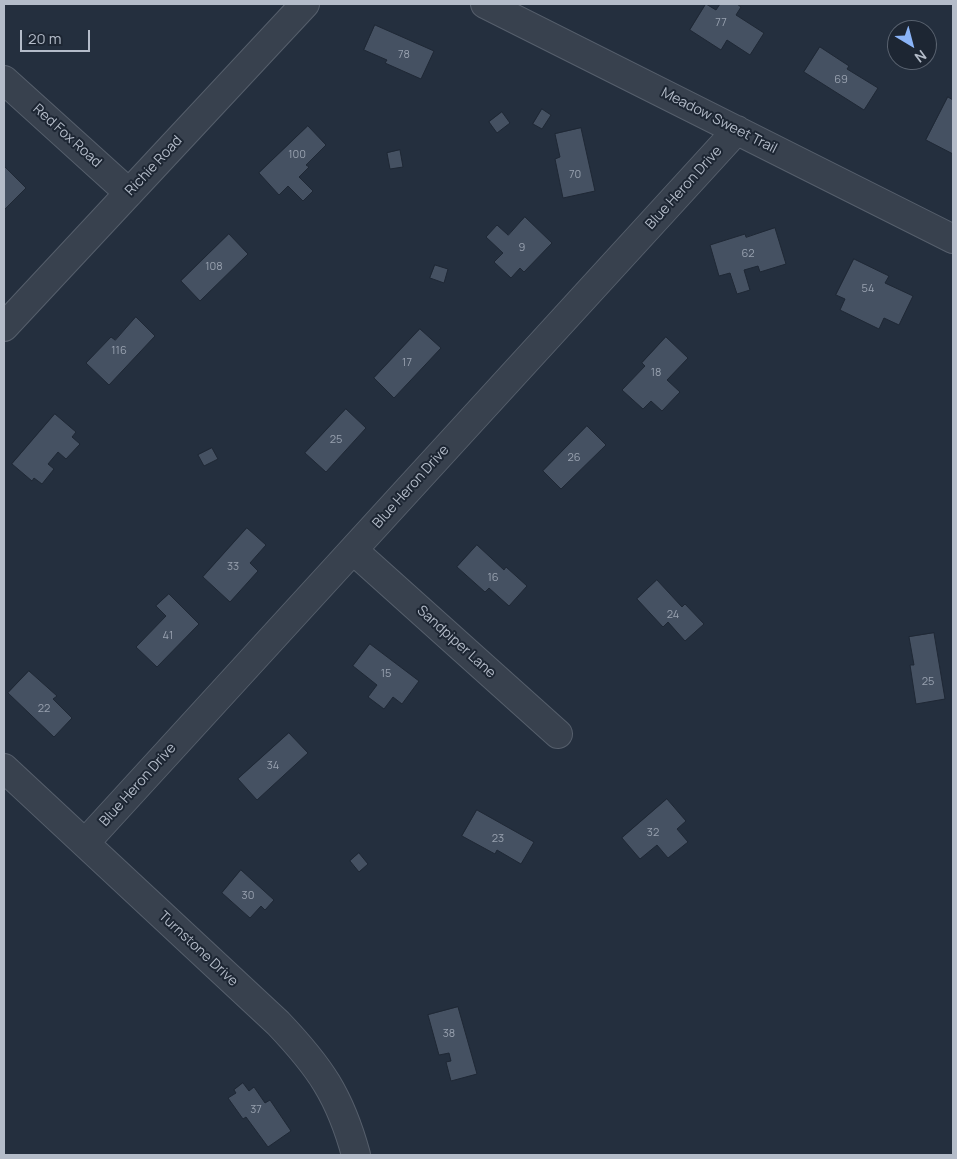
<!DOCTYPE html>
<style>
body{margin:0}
#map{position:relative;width:957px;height:1159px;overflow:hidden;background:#242f3e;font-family:Manrope,sans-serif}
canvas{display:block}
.frame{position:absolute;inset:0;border:5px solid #b4bcc9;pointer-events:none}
.north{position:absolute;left:887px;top:20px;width:50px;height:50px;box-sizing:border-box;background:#1d2633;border:1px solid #59626f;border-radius:50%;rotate:143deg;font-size:14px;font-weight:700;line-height:20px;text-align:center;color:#b4bcc9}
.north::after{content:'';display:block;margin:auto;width:18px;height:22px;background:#8ab4f8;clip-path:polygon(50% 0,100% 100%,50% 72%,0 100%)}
.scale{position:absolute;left:20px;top:30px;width:70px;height:22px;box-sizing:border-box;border:2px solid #b4bcc9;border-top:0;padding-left:6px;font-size:15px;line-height:18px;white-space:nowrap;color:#b4bcc9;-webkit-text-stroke:4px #1d2633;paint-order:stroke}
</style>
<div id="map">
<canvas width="957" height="1159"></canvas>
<div class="frame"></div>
<div class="north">N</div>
<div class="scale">20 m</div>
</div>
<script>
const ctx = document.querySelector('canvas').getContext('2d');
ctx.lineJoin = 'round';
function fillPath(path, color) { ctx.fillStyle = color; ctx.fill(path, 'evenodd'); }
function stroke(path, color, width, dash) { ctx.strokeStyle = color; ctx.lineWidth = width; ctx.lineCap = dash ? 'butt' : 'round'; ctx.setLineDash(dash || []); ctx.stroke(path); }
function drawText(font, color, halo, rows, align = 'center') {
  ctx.font = font + ' Manrope,sans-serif'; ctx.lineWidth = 4; ctx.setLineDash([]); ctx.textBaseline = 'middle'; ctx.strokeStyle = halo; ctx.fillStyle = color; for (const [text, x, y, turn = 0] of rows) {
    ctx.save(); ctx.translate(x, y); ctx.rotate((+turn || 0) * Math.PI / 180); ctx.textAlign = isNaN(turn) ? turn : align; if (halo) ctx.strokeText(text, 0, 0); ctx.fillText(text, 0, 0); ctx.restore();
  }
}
const building = new Path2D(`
 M 706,4 L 716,10 L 720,4 L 737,4 L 741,7 L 736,15 L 764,33 L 750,55 L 727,40 L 721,50 L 690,30 Z
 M 375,25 L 434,51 L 421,79 L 385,63 L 387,60 L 364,50 Z
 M 820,47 L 849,66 L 847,69 L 878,88 L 864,110 L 804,72 Z
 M 948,97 L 953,100 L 953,154 L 926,140 Z
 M 542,109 L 551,115 L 542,129 L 533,124 Z
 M 502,112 L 510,123 L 497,133 L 489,122 Z
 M 308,126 L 326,145 L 306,165 L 309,167 L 299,177 L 313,191 L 303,201 L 288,186 L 279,195 L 259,173 Z
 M 581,128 L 595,191 L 563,198 L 555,159 L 560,157 L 555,134 Z
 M 400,150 L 403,167 L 390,169 L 387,153 Z
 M 4,166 L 26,188 L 4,210 Z
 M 525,217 L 552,243 L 524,272 L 520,268 L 511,278 L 494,262 L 503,253 L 486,237 L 497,225 L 508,235 Z
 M 775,228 L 786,264 L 760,272 L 758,266 L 744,270 L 750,290 L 737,294 L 730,273 L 719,276 L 710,245 L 745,234 L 746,237 Z
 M 229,234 L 248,254 L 200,301 L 181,281 Z
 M 854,259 L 889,276 L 885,283 L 913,296 L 899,325 L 884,318 L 879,329 L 840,310 L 845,299 L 836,295 Z
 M 435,265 L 448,269 L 444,283 L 430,278 Z
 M 136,317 L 155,336 L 109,385 L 86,363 L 111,337 L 115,340 Z
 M 420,329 L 441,348 L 394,398 L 374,378 Z
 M 666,337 L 688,358 L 667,380 L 680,392 L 662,411 L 651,401 L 643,409 L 622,390 L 645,366 L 642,363 Z
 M 346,409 L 366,428 L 326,472 L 305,453 Z
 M 55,414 L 76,432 L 72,437 L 80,444 L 66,459 L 58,452 L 48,464 L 54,469 L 42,484 L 34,478 L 32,481 L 12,464 Z
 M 587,426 L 606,445 L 561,489 L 543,471 Z
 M 212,448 L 218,459 L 204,466 L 198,455 Z
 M 247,528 L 266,545 L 250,563 L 258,571 L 230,602 L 203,577 Z
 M 477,545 L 504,570 L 506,567 L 527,586 L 509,606 L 489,588 L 485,592 L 457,567 Z
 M 657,580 L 682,607 L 685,604 L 704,624 L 685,641 L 668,622 L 663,627 L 637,599 Z
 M 169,594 L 199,624 L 157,667 L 136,647 L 166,616 L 156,606 Z
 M 934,633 L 945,699 L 916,704 L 910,665 L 914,665 L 909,637 Z
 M 370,644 L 419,681 L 402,704 L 393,697 L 384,709 L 368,697 L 377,685 L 353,666 Z
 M 29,671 L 57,696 L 53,699 L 72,718 L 54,737 L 8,693 Z
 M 289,733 L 308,753 L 257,800 L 238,779 Z
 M 667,799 L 686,821 L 677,829 L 688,842 L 668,858 L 657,845 L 640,859 L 622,838 Z
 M 477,810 L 534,842 L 521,864 L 497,850 L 495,854 L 462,836 Z
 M 359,853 L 368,864 L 359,872 L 350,861 Z
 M 241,870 L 274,900 L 265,910 L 261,906 L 250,918 L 222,893 Z
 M 458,1007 L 477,1074 L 451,1081 L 446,1062 L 451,1061 L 449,1053 L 439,1055 L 428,1015 Z
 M 243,1083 L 249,1091 L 254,1087 L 265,1103 L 270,1100 L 291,1131 L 268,1147 L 246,1117 L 243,1119 L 228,1098 L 236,1093 L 234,1090 Z`);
fillPath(building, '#455162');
stroke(building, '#1f2835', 1);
const minor = new Path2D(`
 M 485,4 L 953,239
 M 4,80 L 129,193
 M 4,327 L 305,4
 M 353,550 L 558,734
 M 4,768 L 278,1023 C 320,1067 340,1096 356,1155
 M 85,843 L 737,130`);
stroke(minor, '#565f6c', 30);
stroke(minor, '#38414e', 28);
drawText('11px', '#98a1af', null, [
 ["77",721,23],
 ["78",404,55],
 ["69",841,80],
 ["100",297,155],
 ["70",575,175],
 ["9",522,248],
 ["62",748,254],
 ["108",214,267],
 ["54",868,289],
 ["116",119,351],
 ["17",407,363],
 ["18",656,373],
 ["25",336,440],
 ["26",574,458],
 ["33",233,567],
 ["16",493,578],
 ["24",673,615],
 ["41",168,636],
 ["15",386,674],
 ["25",928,682],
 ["22",44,709],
 ["34",273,766],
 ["32",653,833],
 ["23",498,839],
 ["30",248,896],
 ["38",449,1034],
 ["37",256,1110]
]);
drawText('14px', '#b4bcc9', '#1d2633', [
 ["Meadow Sweet Trail",719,121,27],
 ["Red Fox Road",67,136,42],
 ["Richie Road",154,166,-47],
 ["Blue Heron Drive",684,188,-48],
 ["Blue Heron Drive",411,487,-48],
 ["Sandpiper Lane",456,642,42],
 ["Blue Heron Drive",138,785,-48],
 ["Turnstone Drive",198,949,43]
]);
</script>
